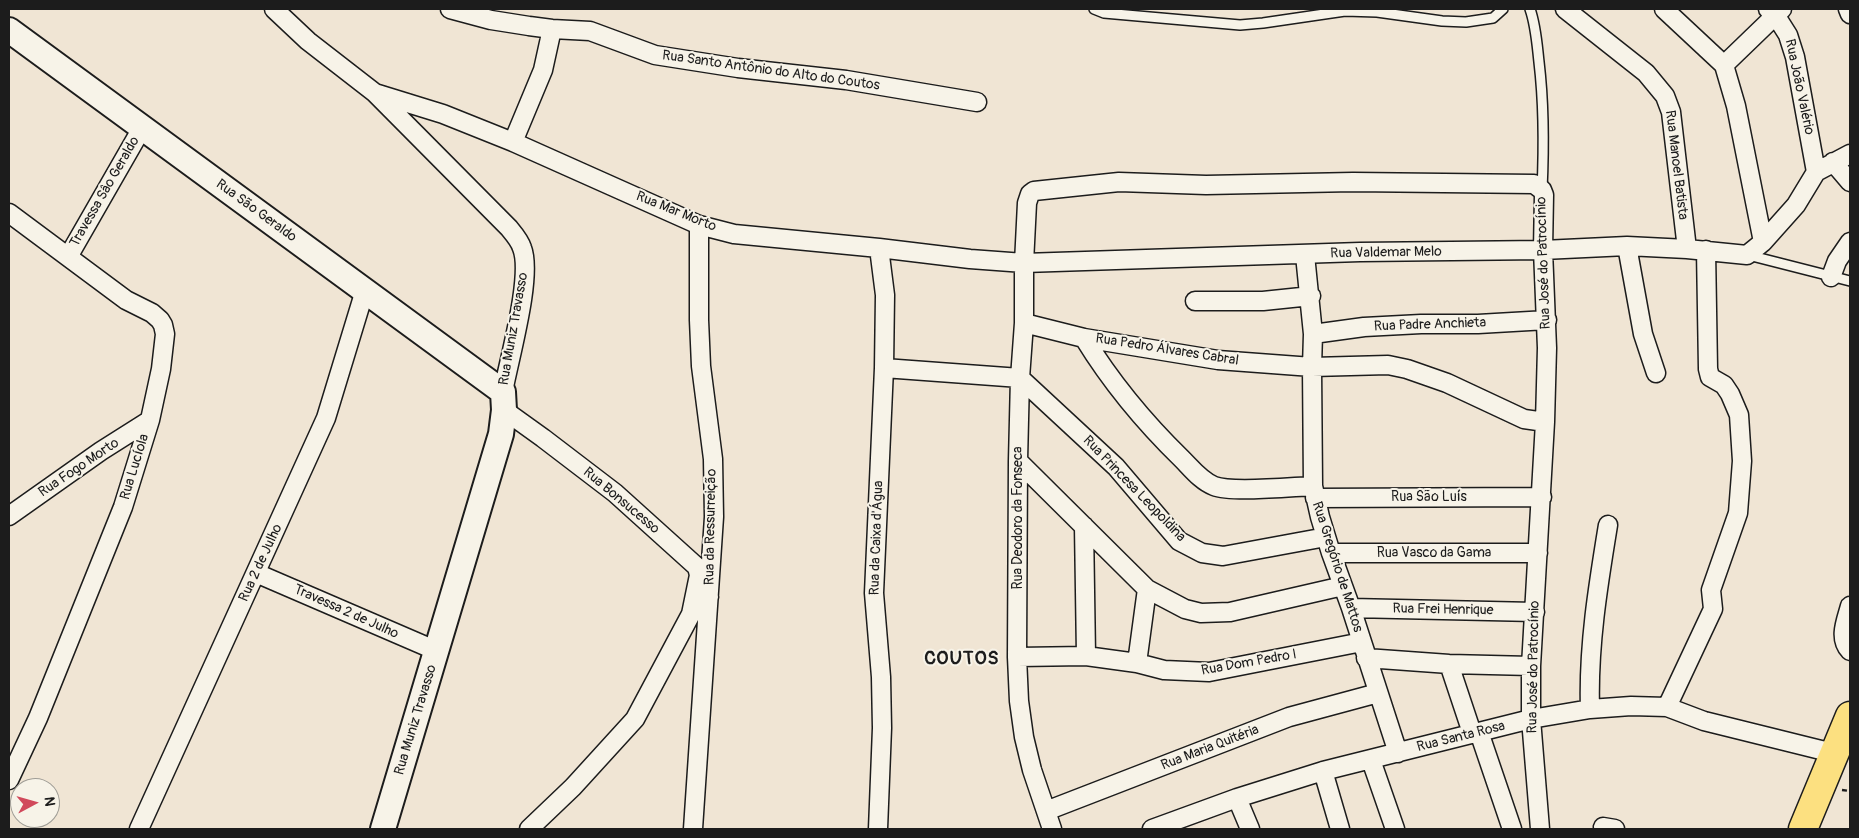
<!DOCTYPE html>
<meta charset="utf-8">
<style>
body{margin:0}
#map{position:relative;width:1859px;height:838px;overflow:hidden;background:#f0e5d4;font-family:Pangolin,sans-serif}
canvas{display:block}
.frame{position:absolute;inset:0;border:10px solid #1c1c1c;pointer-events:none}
.north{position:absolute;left:10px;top:778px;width:50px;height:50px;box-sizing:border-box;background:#f7f3e8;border:1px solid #9f9d96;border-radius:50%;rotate:84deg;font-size:14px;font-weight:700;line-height:20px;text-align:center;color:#1c1c1c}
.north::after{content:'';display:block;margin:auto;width:18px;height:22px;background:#d1495b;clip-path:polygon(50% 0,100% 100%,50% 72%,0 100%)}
</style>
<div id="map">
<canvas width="1859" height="838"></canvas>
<div class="frame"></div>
<div class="north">N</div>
</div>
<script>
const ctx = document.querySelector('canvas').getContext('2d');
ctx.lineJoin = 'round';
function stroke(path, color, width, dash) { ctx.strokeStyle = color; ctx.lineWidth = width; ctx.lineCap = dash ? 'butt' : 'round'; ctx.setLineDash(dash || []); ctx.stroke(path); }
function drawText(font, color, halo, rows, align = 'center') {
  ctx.font = font + ' Pangolin,sans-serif'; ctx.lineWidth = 4; ctx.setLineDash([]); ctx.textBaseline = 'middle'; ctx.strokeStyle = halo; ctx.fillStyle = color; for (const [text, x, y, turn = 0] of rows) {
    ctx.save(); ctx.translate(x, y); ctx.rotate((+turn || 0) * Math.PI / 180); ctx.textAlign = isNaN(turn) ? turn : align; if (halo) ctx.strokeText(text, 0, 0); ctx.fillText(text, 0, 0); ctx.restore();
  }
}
const lane = new Path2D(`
 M 1094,9 L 1104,13 L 1240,25 L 1263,23 L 1345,11 L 1377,12 L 1442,21 L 1466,22 L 1493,18 L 1503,9
 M 1530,9 C 1536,26 1537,44 1539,62 C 1544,104 1544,147 1542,190
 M 1748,255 L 1850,281`);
const street = new Path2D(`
 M 274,9 L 308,41 L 375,93 L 509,228 C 514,234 520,241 522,248 C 533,276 509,359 503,392
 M 450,9 L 491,20 L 529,26 L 552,29 L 590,31 L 655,55 L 738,68 L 846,80 L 977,102
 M 1565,9 L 1646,73 L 1665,96 L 1671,112 L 1687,249
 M 1664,9 L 1724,65 L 1736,106 L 1763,242
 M 1768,9 L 1776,16 L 1788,35 L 1795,57 L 1816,172
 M 1848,9 L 1850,14
 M 1724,65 L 1782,9
 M 375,93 L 443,114 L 513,142 L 699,225 L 734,234 L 879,248 L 970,259 L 1024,263 L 1360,252 L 1543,250 L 1627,246 L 1687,249 L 1747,255 L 1763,242 L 1796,205 L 1816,172 L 1850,154
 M 513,142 L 543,70 L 552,29
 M 1833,162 L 1850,182
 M 9,213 L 126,300 L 152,313 L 160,320 L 163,325 L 165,334 L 161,369 L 150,420 L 123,507 L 38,718 L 9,780
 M 1627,246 L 1643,334 L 1656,373
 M 1305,255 L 1313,334 L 1312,367 L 1313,486 L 1320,517 L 1331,553 L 1351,608 L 1398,753
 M 68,257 L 142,128
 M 1831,277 L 1837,261 L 1850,242
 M 1195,301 L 1263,301 L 1311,296
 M 1024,323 L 1084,338 L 1218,360 L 1312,367 L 1388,365 L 1407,369 L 1447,383 L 1524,419 L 1545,422
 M 1313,334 L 1364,327 L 1421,324 L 1478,324 L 1547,320
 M 1084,338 C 1111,382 1144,422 1182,459 C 1191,468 1201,481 1214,486 C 1232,493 1290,487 1313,486
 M 884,368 L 1020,378 L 1116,467 L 1179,541 L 1202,553 L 1223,556 L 1326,537
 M 504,410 L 543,438 L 615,493 L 697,567 L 699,575 L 691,614
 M 1018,461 L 1147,589 L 1185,609 L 1201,613 L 1230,612 L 1343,586
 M 1315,498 L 1542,497
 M 9,516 L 101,451 L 150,420
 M 1084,526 L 1086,656
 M 1331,553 L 1538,553
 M 256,573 L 437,651
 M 1850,606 C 1846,621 1838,638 1850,651
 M 1351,608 L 1535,612
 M 1017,657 L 1086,656 L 1137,663 L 1164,670 L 1209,672 L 1362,642
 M 1366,658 L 1449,664 L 1531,666
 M 1137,663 L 1147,589
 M 1449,664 L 1472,733
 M 1667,707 L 1713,609 L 1711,590 L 1738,513 L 1742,461 L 1739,415 L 1730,394 L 1724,385 L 1710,377 L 1708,369 L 1706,250
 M 1590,709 C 1588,647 1598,586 1608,525
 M 1479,732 L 1512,829
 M 1371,760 L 1395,829
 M 1323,771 L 1340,829
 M 1237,798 L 1250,829
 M 1046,811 L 1289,717 L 1378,693
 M 1603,827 L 1615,829
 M 139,829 L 326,418 L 365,290
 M 529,829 L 573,787 L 635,719 L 691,614 L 709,597
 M 693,829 L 714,517 L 713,459 L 701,366 L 699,320 L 699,225
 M 878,829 L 882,728 L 881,677 L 874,593 L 884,368 L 885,295 L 879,248
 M 1052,829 L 1032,770 L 1024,737 L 1019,701 L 1017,657 L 1018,461 L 1020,378 L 1024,323 L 1024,263 L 1027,203 L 1030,194 L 1034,191 L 1119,182 L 1206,185 L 1353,182 L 1534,184 L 1542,190 L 1544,195 L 1543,250 L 1547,348 L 1545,422 L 1531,666 L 1531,719 L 1540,829
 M 1152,829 L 1237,798 L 1323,771 L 1531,719 L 1590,709 L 1631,706 L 1667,707 L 1704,721 L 1833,753`);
const secondary = new Path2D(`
 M 9,30 L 503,392 L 504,410 L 501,434 L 383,829`);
const primary = new Path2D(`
 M 1803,829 L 1850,716`);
stroke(lane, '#1c1c1c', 12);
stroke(street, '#1c1c1c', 21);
stroke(secondary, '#1c1c1c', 28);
stroke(primary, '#1c1c1c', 31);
stroke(new Path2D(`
 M 1842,790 L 1850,791`), '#1c1c1c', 2.5, [5, 4]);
stroke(lane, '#f7f3e8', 9);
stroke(street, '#f7f3e8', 18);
stroke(secondary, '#f7f3e8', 24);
stroke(primary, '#fce080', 28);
drawText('14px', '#1c1c1c', '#f7f3e8', [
 ["Rua Santo Antônio do Alto do Coutos",771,71,8],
 ["Rua João Valério",1799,87,78],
 ["Rua Manoel Batista",1676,165,83],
 ["Travessa Sâo Geraldo",105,192,-60],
 ["Rua São Geraldo",256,211,36],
 ["Rua Mar Morto",676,212,22],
 ["Rua Valdemar Melo",1386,253,-1],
 ["Rua José do Patrocínio",1544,263,-92],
 ["Rua Padre Anchieta",1430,325,-2],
 ["Rua Muniz Travasso",514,329,-80],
 ["Rua Pedro Álvares Cabral",1167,350,9],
 ["Rua Lucíola",135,467,-73],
 ["Rua Fogo Morto",79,468,-34],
 ["Rua Princesa Leopoldina",1134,489,46],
 ["Rua São Luís",1429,497],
 ["Rua Bonsucesso",621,501,40],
 ["Rua Deodoro da Fonseca",1018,518,-90],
 ["Rua da Ressurreição",711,527,-89],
 ["Rua da Caixa d'Água",877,538,-88],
 ["Rua Vasco da Gama",1434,553],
 ["Rua 2 de Julho",261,563,-65],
 ["Rua Gregório de Mattos",1337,567,72],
 ["Rua Frei Henrique",1443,610,1],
 ["Travessa 2 de Julho",346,612,24],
 ["Rua Dom Pedro I",1249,663,-10],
 ["Rua José do Patrocínio",1534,667,-89],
 ["Rua Muniz Travasso",416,720,-73],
 ["Rua Santa Rosa",1461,737,-14],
 ["Rua Maria Quitéria",1210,748,-21]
]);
ctx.letterSpacing = '1px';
drawText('bold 19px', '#1c1c1c', '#f7f3e8', [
 ["COUTOS",962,659]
]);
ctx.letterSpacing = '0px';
</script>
